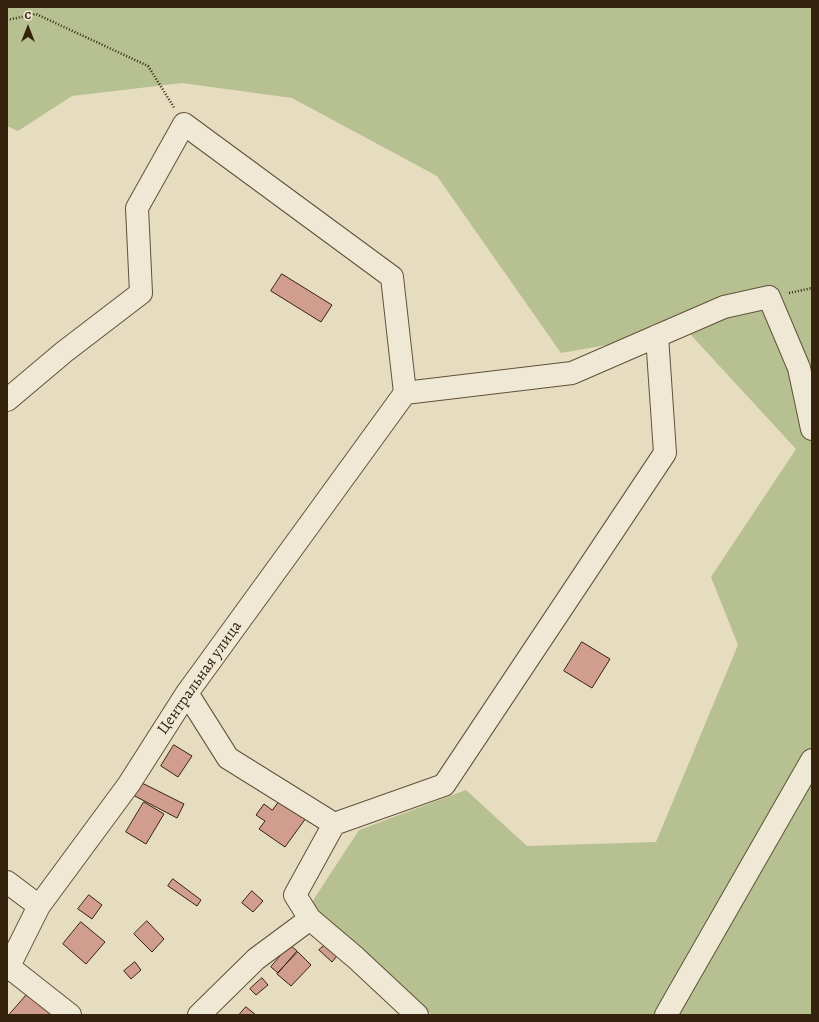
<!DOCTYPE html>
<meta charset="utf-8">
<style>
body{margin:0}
#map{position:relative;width:819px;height:1022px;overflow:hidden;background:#e6dcbf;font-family:Alegreya,serif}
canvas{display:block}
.frame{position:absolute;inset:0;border:8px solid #35230d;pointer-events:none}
.north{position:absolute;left:8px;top:8px;width:40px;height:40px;-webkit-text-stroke:3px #efe8d5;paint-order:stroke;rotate:0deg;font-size:11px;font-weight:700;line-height:16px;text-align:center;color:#35230d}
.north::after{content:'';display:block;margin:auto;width:14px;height:18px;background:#35230d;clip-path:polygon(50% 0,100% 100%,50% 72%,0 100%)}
</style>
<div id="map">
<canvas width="819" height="1022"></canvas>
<div class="frame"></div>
<div class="north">С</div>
</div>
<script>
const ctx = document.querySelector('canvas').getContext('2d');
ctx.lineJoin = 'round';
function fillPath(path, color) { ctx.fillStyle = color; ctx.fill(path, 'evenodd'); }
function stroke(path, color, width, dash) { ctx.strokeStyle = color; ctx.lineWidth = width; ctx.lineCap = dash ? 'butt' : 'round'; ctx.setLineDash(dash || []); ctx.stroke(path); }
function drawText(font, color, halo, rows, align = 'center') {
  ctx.font = font + ' Alegreya,serif'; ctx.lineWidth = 3; ctx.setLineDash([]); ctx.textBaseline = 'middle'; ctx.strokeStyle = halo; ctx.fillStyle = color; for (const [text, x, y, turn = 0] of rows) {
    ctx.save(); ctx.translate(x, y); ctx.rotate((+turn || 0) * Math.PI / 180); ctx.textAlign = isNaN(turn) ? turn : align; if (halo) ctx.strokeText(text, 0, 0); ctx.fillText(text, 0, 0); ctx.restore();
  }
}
fillPath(new Path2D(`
 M 7,7 L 812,7 L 812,1015 L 432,1015 L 310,905 L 359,830 L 466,790 L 527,846 L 656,842 L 738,645 L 711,577 L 796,449 L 678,321 L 657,336 L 561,353 L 437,176 L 292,98 L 182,83 L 72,96 L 18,131 L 7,126 Z`), '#b7c090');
const building = new Path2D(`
 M 282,274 L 332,305 L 321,322 L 271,291 Z
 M 582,642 L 610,659 L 592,688 L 564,671 Z
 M 174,745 L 192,756 L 178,777 L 161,766 Z
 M 138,781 L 184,804 L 177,818 L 131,794 Z
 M 281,799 L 306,818 L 285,847 L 259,829 L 265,821 L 256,815 L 264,804 L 272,810 Z
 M 144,802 L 164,814 L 146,844 L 126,832 Z
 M 173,879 L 201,900 L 197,906 L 168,886 Z
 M 252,891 L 263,901 L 253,912 L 242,903 Z
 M 89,895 L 102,905 L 92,919 L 78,909 Z
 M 147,921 L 164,939 L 152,952 L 134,934 Z
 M 81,922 L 105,942 L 86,964 L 63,944 Z
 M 290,945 L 297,951 L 278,973 L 271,967 Z
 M 325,945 L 337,956 L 332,962 L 319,950 Z
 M 298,952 L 311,965 L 291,986 L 277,974 Z
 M 135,962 L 141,970 L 131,979 L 124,971 Z
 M 262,978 L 268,985 L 256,995 L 250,989 Z
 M 30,991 L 58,1015 L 9,1015 Z
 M 246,1007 L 256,1015 L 239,1015 Z`);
fillPath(building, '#d19d8e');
stroke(building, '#35230d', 1);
const minor = new Path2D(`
 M 405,393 L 572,373 L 724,307 L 769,297 L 799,368 L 812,429
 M 7,400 L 64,352 L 141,293 L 137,208 L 184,124 L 392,277 L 405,393
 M 187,693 L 228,758 L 334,824 L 444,785 L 665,453 L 657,336
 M 334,824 L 295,895 L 310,919 L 356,958 L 417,1015
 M 7,882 L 39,906
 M 9,967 L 70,1015
 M 7,970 L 39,906 L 129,784 L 187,693 L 405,393
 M 199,1015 L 256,959 L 310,919
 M 666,1015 L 812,760`);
stroke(minor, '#61513a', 24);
stroke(new Path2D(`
 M 7,20 L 36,14 L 148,66 L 175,109
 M 789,293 L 812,288`), '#35230d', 2.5, [1, 2]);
stroke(minor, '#efe8d5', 22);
drawText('16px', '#35230d', '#efe8d5', [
 ["Центральная улица",200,678,-55]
]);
</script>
